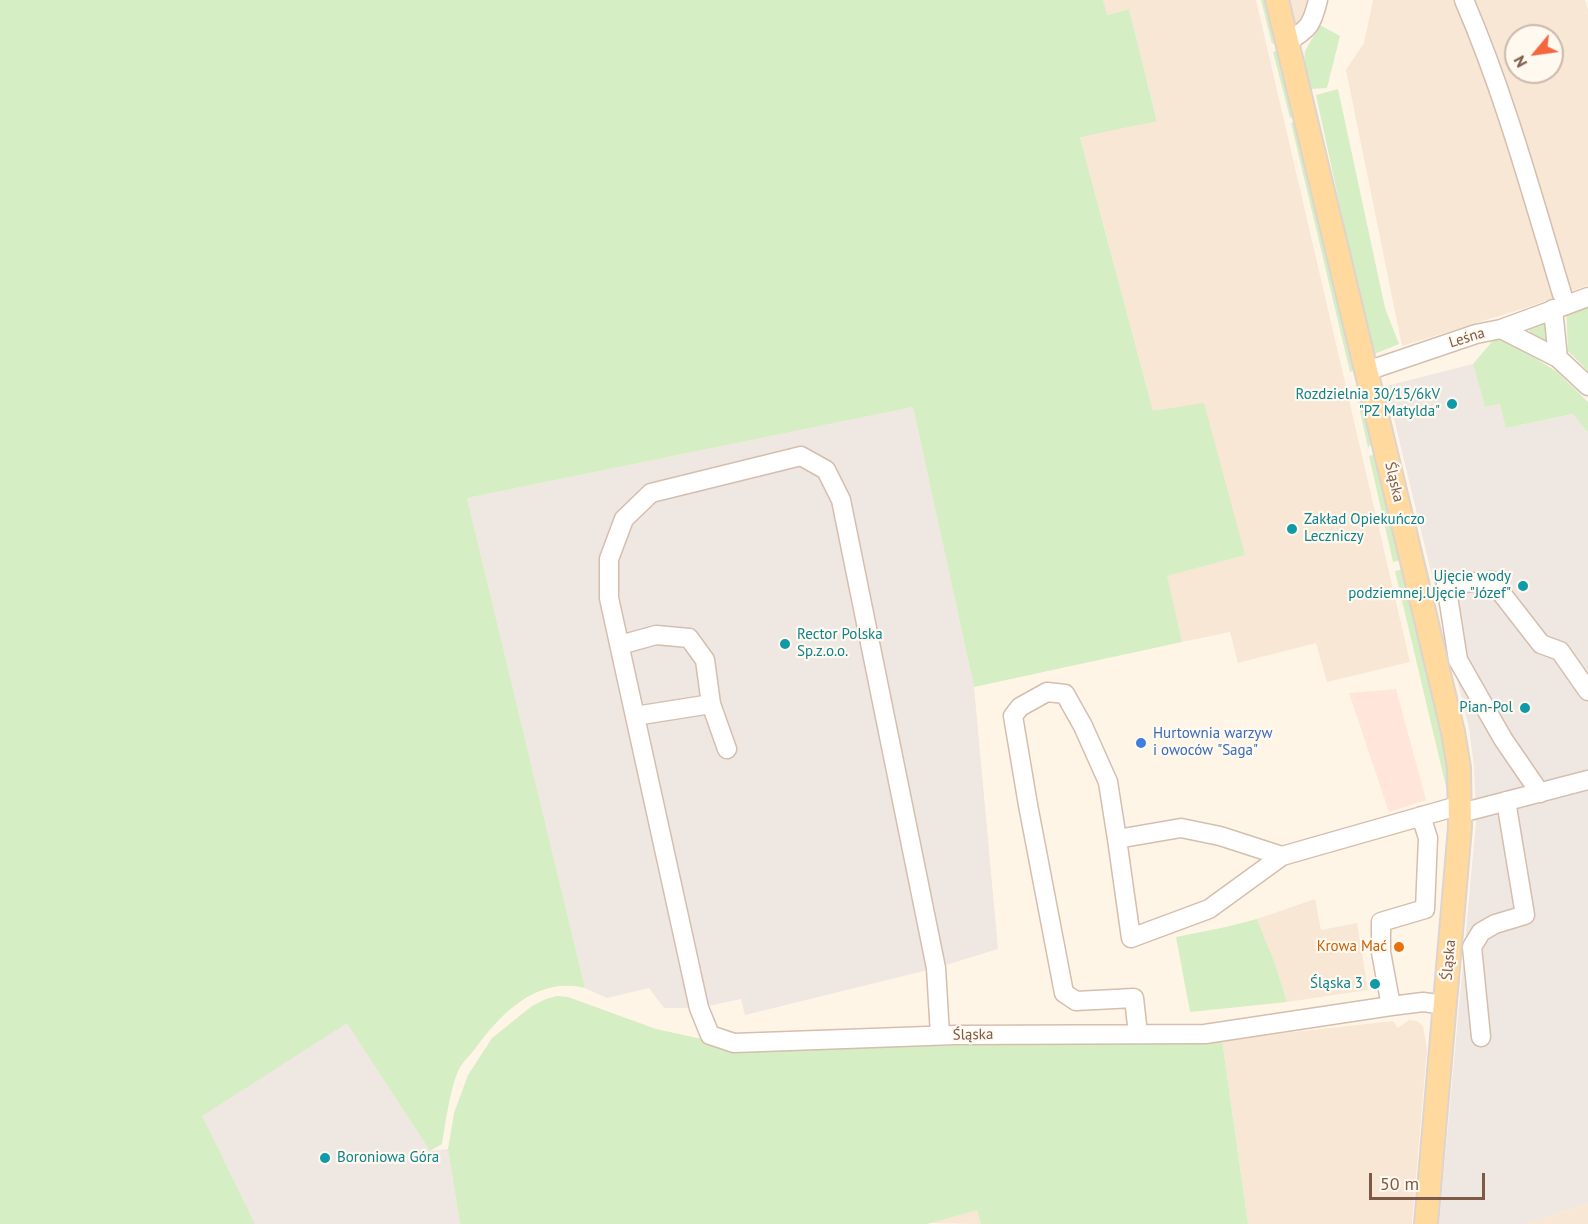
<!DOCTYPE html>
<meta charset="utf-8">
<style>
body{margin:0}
#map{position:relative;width:1588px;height:1224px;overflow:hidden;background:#fff5e7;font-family:"PT Sans",sans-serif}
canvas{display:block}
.north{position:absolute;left:1504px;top:24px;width:60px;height:60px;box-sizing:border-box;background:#fff9ef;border:2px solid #cbb9ac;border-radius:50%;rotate:241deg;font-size:16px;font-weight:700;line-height:24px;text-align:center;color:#7c5a47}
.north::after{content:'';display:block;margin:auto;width:21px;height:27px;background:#f5663f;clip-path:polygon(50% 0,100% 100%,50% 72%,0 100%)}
.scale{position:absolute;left:1369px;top:1173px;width:116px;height:27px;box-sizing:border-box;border:3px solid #7c5a47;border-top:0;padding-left:8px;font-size:18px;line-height:21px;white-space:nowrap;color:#7c5a47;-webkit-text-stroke:4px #fff9ef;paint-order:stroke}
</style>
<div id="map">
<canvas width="1588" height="1224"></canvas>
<div class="north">N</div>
<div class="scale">50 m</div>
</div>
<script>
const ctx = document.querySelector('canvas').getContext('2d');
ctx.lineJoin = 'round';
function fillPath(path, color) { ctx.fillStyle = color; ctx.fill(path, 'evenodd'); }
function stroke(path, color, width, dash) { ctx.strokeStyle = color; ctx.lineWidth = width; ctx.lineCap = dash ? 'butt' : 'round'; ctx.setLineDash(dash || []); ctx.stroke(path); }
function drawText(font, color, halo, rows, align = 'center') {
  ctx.font = font + ' "PT Sans",sans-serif'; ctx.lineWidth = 4.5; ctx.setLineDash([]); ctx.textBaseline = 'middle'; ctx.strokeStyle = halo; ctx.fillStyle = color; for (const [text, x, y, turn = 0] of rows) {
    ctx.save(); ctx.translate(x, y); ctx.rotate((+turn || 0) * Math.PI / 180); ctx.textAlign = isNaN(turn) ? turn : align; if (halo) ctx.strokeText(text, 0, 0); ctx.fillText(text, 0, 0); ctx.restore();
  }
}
fillPath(new Path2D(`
 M 1103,0 L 1256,0 L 1410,662 L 1327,682 L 1316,643 L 1238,663 L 1230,632 L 1182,642 L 1166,576 L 1245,555 L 1153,411 L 1080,136 L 1157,120 L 1129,9 L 1106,15 Z
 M 1289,0 L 1311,0 L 1309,11 L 1295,27 Z
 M 1373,0 L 1585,0 L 1588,10 L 1588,285 L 1528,307 L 1402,346 L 1346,70 L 1364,43 ZM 1516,36 L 1552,36 L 1552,72 L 1516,72 Z
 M 1315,899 L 1321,930 L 1357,923 L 1368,990 L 1287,1002 L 1274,961 L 1257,919 Z
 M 1409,1020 L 1417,1021 L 1423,1026 L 1427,1049 L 1412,1224 L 1248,1224 L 1222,1040 L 1393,1021 L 1398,1028 Z
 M 1588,1203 L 1588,1224 L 1524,1224 Z
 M 977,1210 L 981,1224 L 927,1223 Z`), '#f7e7d4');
fillPath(new Path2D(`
 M 1396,689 L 1426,800 L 1389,812 L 1349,693 Z`), '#ffe5da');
fillPath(new Path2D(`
 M 1473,364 L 1485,407 L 1501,404 L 1506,428 L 1574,414 L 1588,432 L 1588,1203 L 1524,1224 L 1439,1224 L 1476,822 L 1474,767 L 1469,728 L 1386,386 Z
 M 913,407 L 974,687 L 998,949 L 936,968 L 745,1015 L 741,999 L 699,1008 L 664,1008 L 649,988 L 607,998 L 585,988 L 467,498 Z
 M 347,1022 L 430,1151 L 448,1149 L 460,1224 L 255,1224 L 201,1116 Z`), '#efe7e1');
fillPath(new Path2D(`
 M 0,0 L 1103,0 L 1107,15 L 1129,9 L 1157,121 L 1080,137 L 1153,411 L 1204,403 L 1245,555 L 1167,576 L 1182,642 L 974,687 L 913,407 L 467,498 L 585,988 C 537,976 501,1013 475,1049 C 469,1056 462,1063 458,1071 C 449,1094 446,1120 442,1144 L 430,1151 L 347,1023 L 202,1116 L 255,1224 L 0,1224 Z
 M 1261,0 L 1271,0 L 1281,40 L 1272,44 Z
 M 1320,25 L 1340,36 L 1327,88 L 1310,89 L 1304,62 L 1305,51 Z
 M 1284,48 L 1300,114 L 1290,118 L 1273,52 Z
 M 1338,89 L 1385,308 L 1399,344 L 1372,355 L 1316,95 Z
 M 1302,120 L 1360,368 L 1350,372 L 1291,123 Z
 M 1588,301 L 1588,371 L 1568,351 L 1566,307 Z
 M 1536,323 L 1546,324 L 1547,342 L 1542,343 L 1533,336 L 1529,330 Z
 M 1496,337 L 1532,356 L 1557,372 L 1588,402 L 1588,432 L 1573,414 L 1506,428 L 1500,404 L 1485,407 L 1473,364 Z
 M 1365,401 L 1374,440 L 1368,448 L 1358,402 Z
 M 1380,453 L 1405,559 L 1393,562 L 1369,456 Z
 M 1407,568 L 1445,729 L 1451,785 L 1447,791 L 1395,571 Z
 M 1257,919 L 1274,961 L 1287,1002 L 1190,1012 L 1176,937 L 1226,927 Z
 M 557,996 L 568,997 L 656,1029 L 707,1040 L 728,1050 L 1222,1040 L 1248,1224 L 981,1224 L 977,1210 L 927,1224 L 460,1224 L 448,1149 L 454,1113 L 468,1075 L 492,1038 L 532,1006 L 546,999 Z`), '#d5eec3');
const minor = new Path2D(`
 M 1464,0 C 1505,95 1532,195 1562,294
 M 1287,42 C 1309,29 1312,25 1318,0
 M 1553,309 L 1558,358
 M 1501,329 L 1588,297
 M 1367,371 L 1476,334 L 1501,329 L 1558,358 L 1588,386
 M 620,645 L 656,635 L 689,638 L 705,660 L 711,704 L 727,749
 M 635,716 L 711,704
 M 1540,793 L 1503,739 L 1458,660 L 1446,584 L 1492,581 L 1541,644 L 1560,651 L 1588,691
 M 1461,813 L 1588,780
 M 1117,839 L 1108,782 L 1083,726 L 1065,694 L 1047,692 L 1020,707 L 1013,716 L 1028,805 L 1064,993 L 1076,1001 L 1134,998 L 1138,1034
 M 1282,856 L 1220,836 L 1181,828 L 1117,839 L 1131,938 L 1209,909 L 1282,856 L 1461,805
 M 1391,1006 L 1381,952 L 1381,922 L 1425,909 L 1428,838 L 1421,816
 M 940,1035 L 936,968 L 841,500 L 826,470 L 801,456 L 651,493 L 624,519 L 609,559 L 609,598 L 699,1008 L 710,1035 L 734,1043 L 955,1035 L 1205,1034 L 1391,1006 L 1423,1002 L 1445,1005
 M 1481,1037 L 1472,947 L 1481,932 L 1495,924 L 1525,915 L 1506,801`);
const major = new Path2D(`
 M 1277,0 L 1453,732 L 1459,768 L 1460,827 L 1426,1224`);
stroke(minor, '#d5beae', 21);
stroke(major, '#ddd4cf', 26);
stroke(minor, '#fff', 18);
stroke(major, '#ffd99d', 22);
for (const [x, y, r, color] of [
 [1452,404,6,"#0f9aa8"],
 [1292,529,6,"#0f9aa8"],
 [1523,586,6,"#0f9aa8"],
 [785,644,6,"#0f9aa8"],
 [1525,708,6,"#0f9aa8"],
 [1141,743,6,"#3f7fe0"],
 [1399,947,6,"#e8710a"],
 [1375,984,6,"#0f9aa8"],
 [325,1158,6,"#0f9aa8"]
]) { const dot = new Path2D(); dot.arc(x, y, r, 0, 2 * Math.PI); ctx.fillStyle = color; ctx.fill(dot); stroke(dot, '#fff9ef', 2); }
drawText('15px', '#7c5a47', '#fff9ef', [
 ["Leśna",1467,338,-17],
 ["Śląska",1394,482,77],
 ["Śląska",1449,960,-85],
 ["Śląska",973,1035,-1]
]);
drawText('15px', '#0d838f', '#fff9ef', [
 ["Rozdzielnia 30/15/6kV",1440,395],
 ["\"PZ Matylda\"",1440,412],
 ["Zakład Opiekuńczo",1304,520,"left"],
 ["Leczniczy",1304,537,"left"],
 ["Ujęcie wody",1511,577],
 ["podziemnej.Ujęcie \"Józef\"",1511,594],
 ["Rector Polska",797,635,"left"],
 ["Sp.z.o.o.",797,652,"left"],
 ["Pian-Pol",1513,708],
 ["Śląska 3",1363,984],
 ["Boroniowa Góra",337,1158,"left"]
], 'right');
drawText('15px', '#366cbe', '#fff9ef', [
 ["Hurtownia warzyw",1153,734],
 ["i owoców \"Saga\"",1153,751]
], 'left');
drawText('15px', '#c56008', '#fff9ef', [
 ["Krowa Mać",1387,947]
], 'right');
</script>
